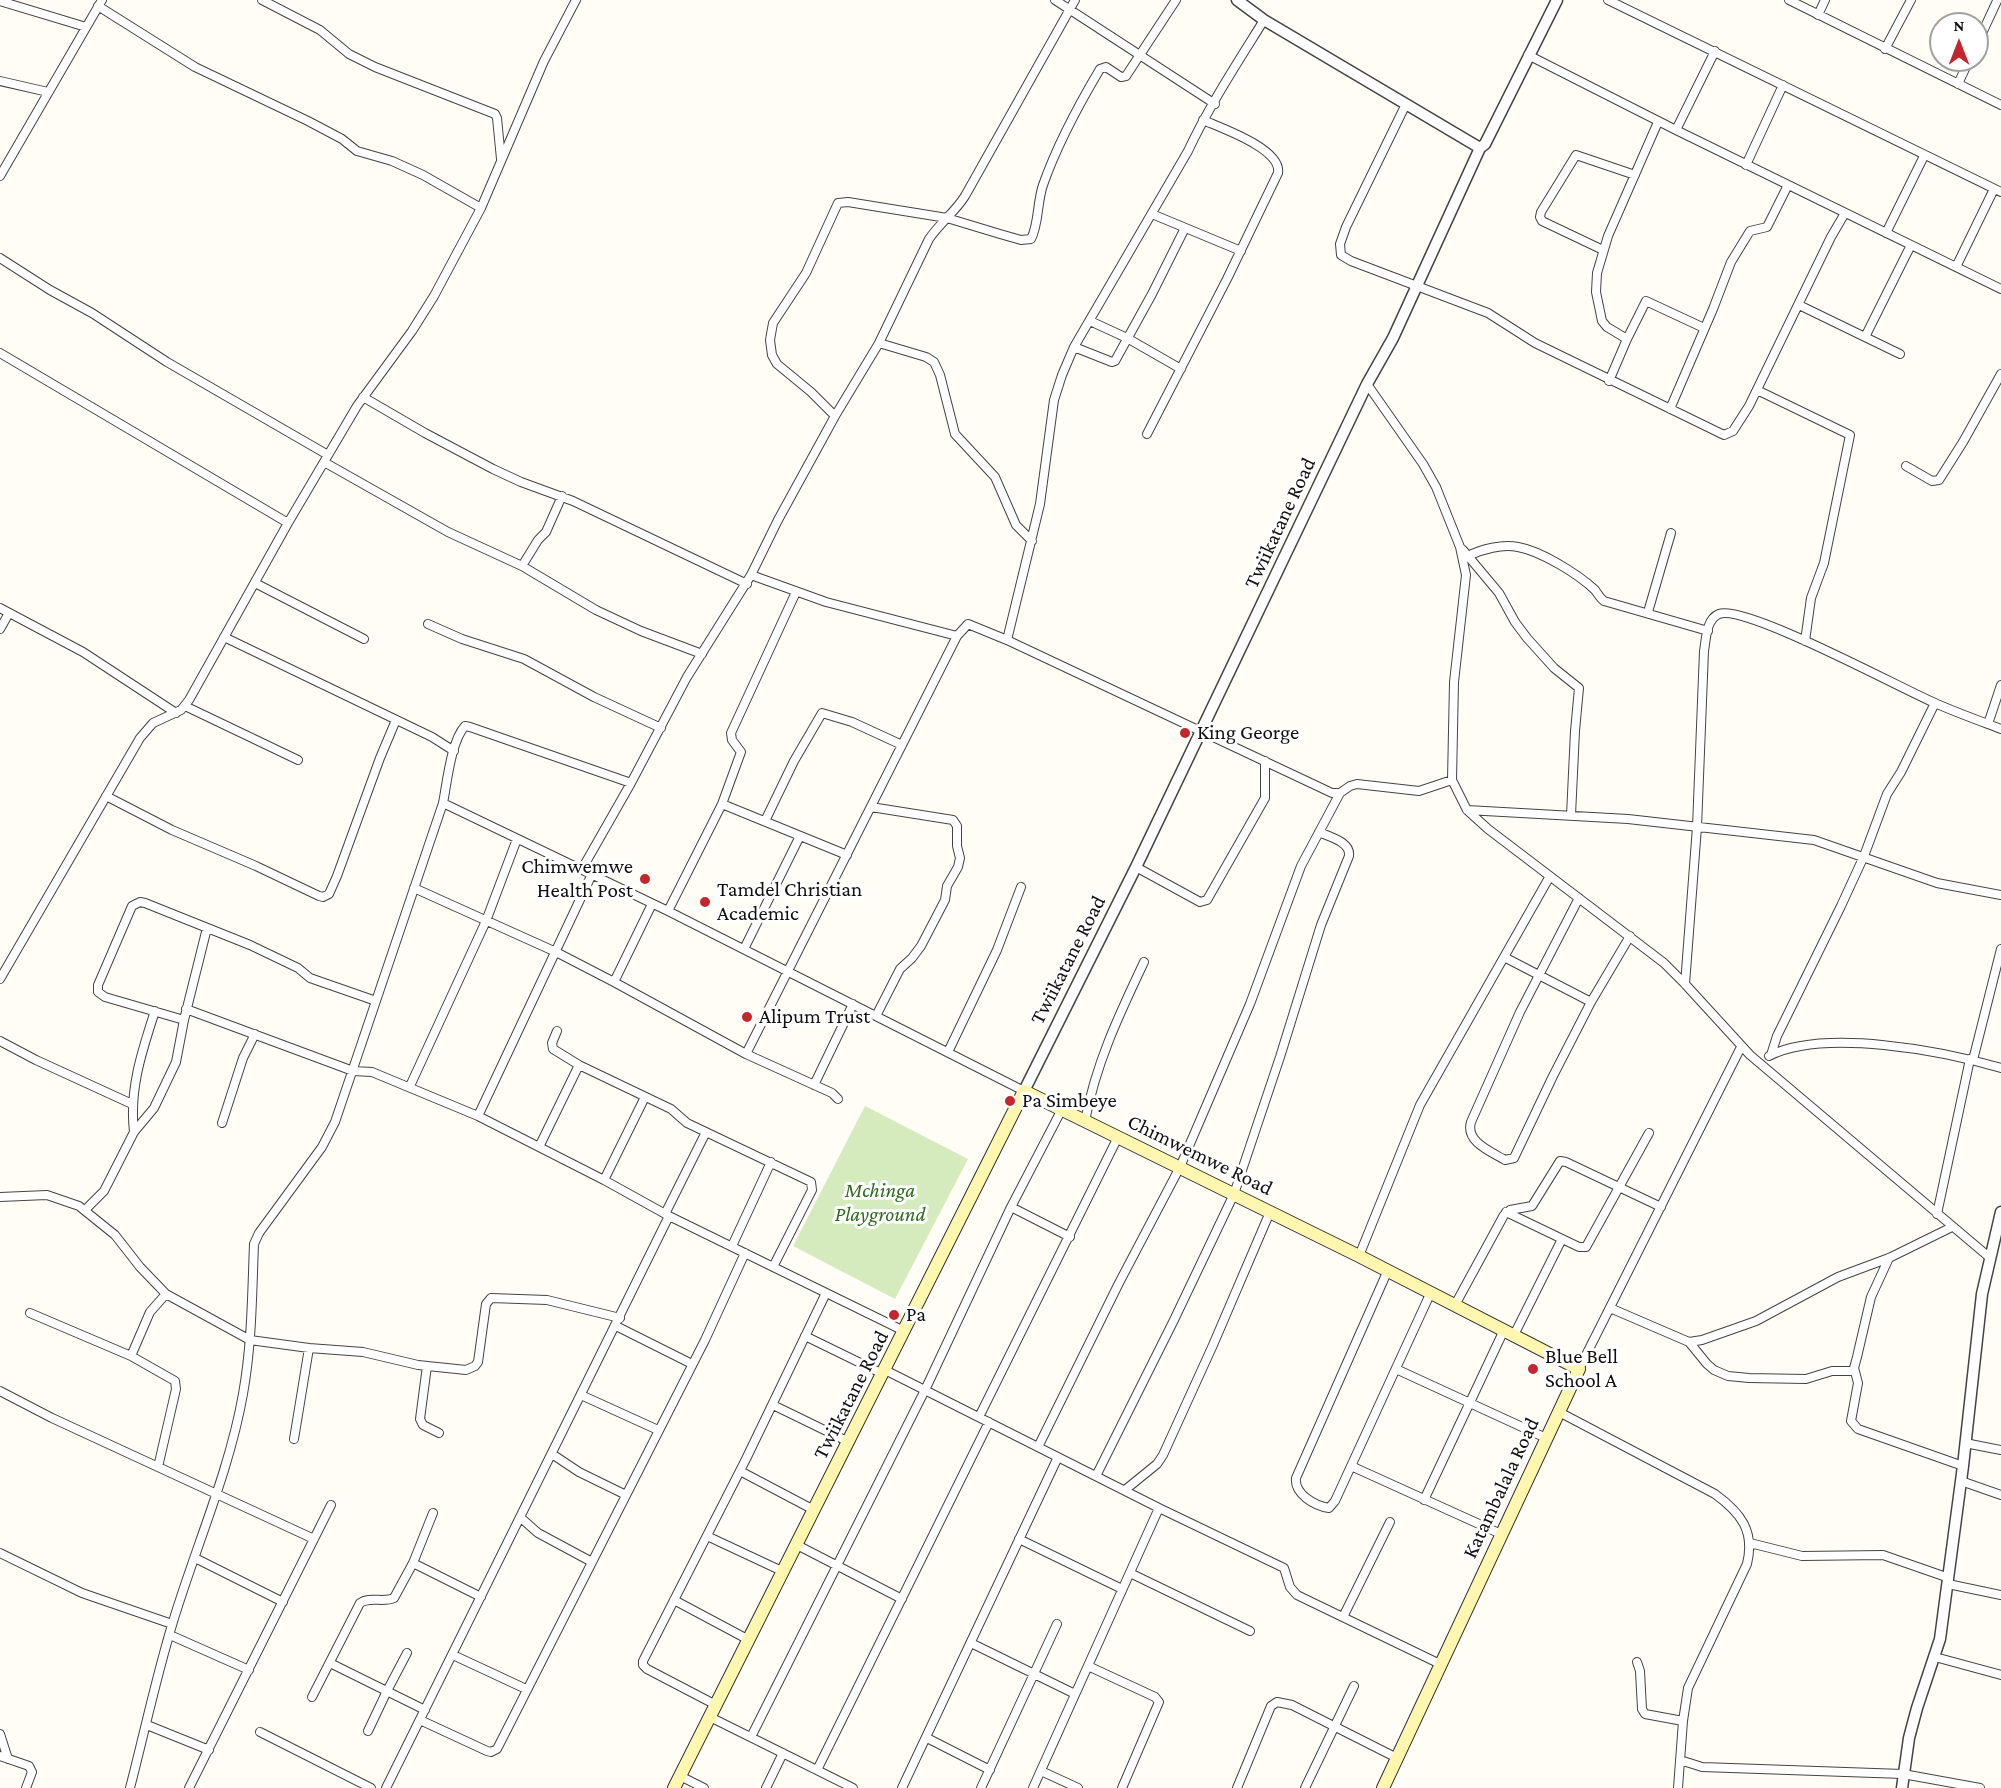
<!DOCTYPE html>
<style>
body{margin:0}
#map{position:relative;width:2001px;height:1788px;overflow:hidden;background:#fffdf5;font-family:"Crimson Pro",serif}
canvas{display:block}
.north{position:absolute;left:1929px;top:12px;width:60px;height:60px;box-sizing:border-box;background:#fff;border:2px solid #a0a0a0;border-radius:50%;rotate:0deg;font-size:16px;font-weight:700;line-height:24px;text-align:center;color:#111}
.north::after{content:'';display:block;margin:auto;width:21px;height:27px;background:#c4262e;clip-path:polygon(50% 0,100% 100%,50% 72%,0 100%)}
</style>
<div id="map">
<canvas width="2001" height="1788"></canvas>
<div class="north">N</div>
</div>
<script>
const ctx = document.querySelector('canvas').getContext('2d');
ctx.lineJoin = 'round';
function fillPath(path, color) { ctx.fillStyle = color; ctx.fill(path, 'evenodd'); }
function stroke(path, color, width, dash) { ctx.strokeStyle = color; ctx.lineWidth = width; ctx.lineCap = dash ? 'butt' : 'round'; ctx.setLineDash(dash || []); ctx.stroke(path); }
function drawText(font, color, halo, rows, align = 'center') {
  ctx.font = font + ' "Crimson Pro",serif'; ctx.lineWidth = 6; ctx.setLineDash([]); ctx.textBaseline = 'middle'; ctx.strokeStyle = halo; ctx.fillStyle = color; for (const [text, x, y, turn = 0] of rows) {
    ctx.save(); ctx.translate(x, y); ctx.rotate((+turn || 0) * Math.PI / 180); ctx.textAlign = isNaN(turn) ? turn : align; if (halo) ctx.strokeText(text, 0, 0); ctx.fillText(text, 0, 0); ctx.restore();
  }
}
fillPath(new Path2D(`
 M 865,1106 L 968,1159 L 895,1299 L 793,1246 Z`), '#d5ebbd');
const minor = new Path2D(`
 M 262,0 L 320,30 L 349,54 L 375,67 L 495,114 L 497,118 L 501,159
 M 1055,0 L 1215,104
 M 1608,0 L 2001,192
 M 1789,0 L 2001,105
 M 0,1 L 86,27
 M 98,6 L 195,67 L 308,121 L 342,139 L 357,151 L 392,161 L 423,175 L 481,208
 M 1818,15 L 1825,0
 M 1977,44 L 1997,1
 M 1885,49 L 1911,0
 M 1528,55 L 1676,130 L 2001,289
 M 0,81 L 48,92
 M 1958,84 L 1969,60
 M 1406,104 L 1346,227 L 1340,244 L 1341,255 L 1351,261 L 1488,313 L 1535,343 L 1724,435 L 1733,431 L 1749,406 L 1831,237 L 1845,213
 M 1676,130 L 1715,51
 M 1746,165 L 1783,85
 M 0,176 L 102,0
 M 1152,214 L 1241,251
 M 1886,233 L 1924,156
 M 1603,250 L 1542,221 L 1540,217 L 1541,212 L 1576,155 L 1635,175
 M 0,258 L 50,290 L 92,313 L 167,362 L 328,455
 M 1956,267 L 1994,189
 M 1799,305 L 1900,354
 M 1090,321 L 1127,338 L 1181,369
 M 1865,337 L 1911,245
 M 1627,339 L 1607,327 L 1602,321 L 1596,292 L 1597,273 L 1608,236 L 1658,122
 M 879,343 L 926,357 L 934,362 L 940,375 L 955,434 L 995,477 L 1016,525 L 1032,541
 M 1074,347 L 1112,362 L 1115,361 L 1152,294 L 1185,228
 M 0,353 L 288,523
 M 1609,381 L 1627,339 L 1646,301 L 1704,328
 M 1367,384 L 1423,464 L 1436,487 L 1460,547 L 1466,575 L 1454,682 L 1452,780 L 1467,810 L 1488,829 L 1664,963 L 1685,984 L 1750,1055 L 1989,1257
 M 1757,390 L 1850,435 L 1824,563 L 1811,598 L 1805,641
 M 363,397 L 425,433 L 493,469 L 521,482 L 573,501 L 747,584
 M 1670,409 L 1713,309 L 1731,262 L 1750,231 L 1767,227 L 1788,185
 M 835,416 L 811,392 L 777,364 L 772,355 L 770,340 L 773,323 L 806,273 L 838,203 L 848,202 L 947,218 L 1000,234 L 1021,240 L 1031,239 C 1039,224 1037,202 1043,185 C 1057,145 1078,106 1100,69 L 1106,67 L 1121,77 L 1126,76 L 1176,0
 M 1147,434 L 1227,279 L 1278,173 C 1282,149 1221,128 1203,120
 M 324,462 L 448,532 L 522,566 L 596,610 L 641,631 L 702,654
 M 1906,466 L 1932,481 L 1939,480 L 1963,442 L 2001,374
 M 1463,550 L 1499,593 L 1515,622 L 1527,638 L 1554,668 L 1579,688 L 1575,731 L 1571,815
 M 1468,556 C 1482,549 1502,544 1518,547 C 1541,551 1578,574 1595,590 C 1598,594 1600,598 1604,601 L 1708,631
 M 522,566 L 538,540 L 546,532 L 562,496
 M 751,575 L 826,602 L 957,636
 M 255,583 L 364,639
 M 0,608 L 83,652 L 176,713
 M 1648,612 L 1671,533
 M 428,624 L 462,639 L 524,659 L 594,697 L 661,728
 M 0,629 L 9,613
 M 224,637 L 432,737 L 454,751
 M 1007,640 L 1040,504 L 1054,400 L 1062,375 L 1074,347 L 1188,151 C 1209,106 1238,62 1264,20
 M 185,706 L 298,760
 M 1988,724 L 2001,685
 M 106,796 L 172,830 L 256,866 L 319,896 L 323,897 L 329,894 L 337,876 L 380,758 L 396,720
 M 443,803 L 668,911 L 1024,1091
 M 722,804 L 847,855
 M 871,807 L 953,820 L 957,826 L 957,846 L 960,858 L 958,867 L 947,886 L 945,900 L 921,946 L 912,958 L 900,969 L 876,1016
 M 1467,810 L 1628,819 L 1814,840 L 1937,883 L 2001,895
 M 765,821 L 794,761 L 822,713 L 852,722 L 902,745
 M 1136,867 L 1200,902 L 1207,900 L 1265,798 L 1265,761
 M 582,869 L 631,783 L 687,677 L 751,575 L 778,520 L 835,416 L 879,343 L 929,239 C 940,223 955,212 965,196 L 1075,0
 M 414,888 L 556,952 L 614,982
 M 1579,898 L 1520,1012 L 1471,1122 C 1465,1142 1492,1152 1505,1160 L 1514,1158 L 1553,1076 L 1591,1002 L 1630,936
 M 652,904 L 614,982 L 746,1054 L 832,1093 L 838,1099
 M 668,911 L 722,804 L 741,752 L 732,740 L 731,733 L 796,592
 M 744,949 L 800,836
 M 1504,957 L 1591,1002
 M 0,979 L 140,738 L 153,723 L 181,710 L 189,700 L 288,523 L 357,406 L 412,331 L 434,296 L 481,208 L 544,61 L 576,0
 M 1685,984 L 1697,827 L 1704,651 C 1706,640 1706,619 1719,614 C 1745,604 1902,689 1937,704 C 1958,713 1980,721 2001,729
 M 186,1009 L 353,1071 L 372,1072 L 478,1116 L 604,1180 L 669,1216 L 904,1331
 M 184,1020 L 105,997 L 98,992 L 98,985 L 132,906 L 140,902 L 145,903 L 250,945 L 298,968 L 310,978 L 376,1001
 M 557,1031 L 552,1043 L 553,1049 L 579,1065 L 671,1109 L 687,1123 L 811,1182 L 812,1190 L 773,1267
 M 0,1041 L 36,1060 L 132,1104
 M 948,1052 L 997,950 L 1021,887
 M 746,1054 L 957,636 L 968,624 L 1007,640 L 1332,793 L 1340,793
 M 1771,1055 L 1777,1036 L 1841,906 L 1864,856 L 1887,794 L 1901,772 L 1935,703
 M 1769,1056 C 1824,1028 1943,1051 2001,1068
 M 1973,1060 L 2001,949
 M 814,1085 L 853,1004
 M 410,1086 L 486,921 L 517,839
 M 478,1116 L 592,874
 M 1085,1121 C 1096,1063 1119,1015 1144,962
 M 222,1123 L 243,1058 L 255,1034
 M 134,1132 C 129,1089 142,1051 155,1011
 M 539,1147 L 579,1065
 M 604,1180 L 645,1097
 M 0,1197 L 47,1195 L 79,1206 L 115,1235 L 140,1267 L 166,1294 L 250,1340 L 309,1348 L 363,1352 L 418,1365 L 466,1370 L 475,1366 L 478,1362 L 486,1304 L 491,1298 L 547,1300 L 620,1318
 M 1011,1207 L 1070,1237
 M 85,1210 L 104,1191 L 134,1132 L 154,1108 L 176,1062 L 184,1020 L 207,928
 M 1506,1212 L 1579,1247 L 1586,1247 L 1649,1133
 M 665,1214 L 706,1132
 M 1937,1214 L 1970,1059
 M 732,1246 L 771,1162
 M 1359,1256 L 1420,1105 L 1550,876
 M 1889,1258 L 1871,1297 L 1857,1357 L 1854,1368 L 1858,1383 L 1851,1421 L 1858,1429 L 1963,1466
 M 1388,1270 L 1296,1478 C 1294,1494 1315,1506 1329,1508 L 1335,1501 L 1431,1292
 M 1455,1305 L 1504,1215 L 1510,1210 L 1532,1206 L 1560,1161 L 1566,1162 L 1661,1207
 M 1610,1308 L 1689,1342 L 1707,1364 L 1714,1370 L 1728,1376 L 1749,1378 L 1806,1379 L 1832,1371 L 1854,1371
 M 30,1313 L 131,1356 L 175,1381 L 176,1389 L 158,1467
 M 616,1326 L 692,1364
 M 1514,1335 L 1562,1239
 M 805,1336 L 883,1374
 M 1689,1342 L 1702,1340 L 1756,1321 L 1838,1277 L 1889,1258 L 1952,1227
 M 131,1356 L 150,1312 L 166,1294
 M 427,1366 L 420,1419 L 423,1425 L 439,1433
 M 1396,1369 L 1546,1438
 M 1579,1369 L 1741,1047
 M 885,1370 L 1159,1508 L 1033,1788
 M 0,1391 L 52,1418 L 314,1539
 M 581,1395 L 658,1430
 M 773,1405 L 849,1442
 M 1559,1412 L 1715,1494 C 1741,1513 1755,1531 1747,1564 L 1688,1688 L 1683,1721 L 1678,1788
 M 979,1417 L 1118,1137
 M 294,1439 L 309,1348
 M 1965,1443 L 2001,1450
 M 1038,1447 L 1119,1283 L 1180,1167 L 1250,1004 L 1301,866 L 1340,793 L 1350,786 L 1357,784 L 1419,791 L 1452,780
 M 552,1454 L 579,1472 L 626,1495
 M 1351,1466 L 1501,1534
 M 740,1471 L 814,1510
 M 1096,1476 L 1174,1320 L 1234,1194 L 1280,1057 L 1321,925 L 1349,856 C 1351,842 1330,837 1319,832
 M 1961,1481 L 2001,1495
 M 1125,1490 L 1157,1464 L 1163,1455 L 1213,1345 L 1270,1212
 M 1424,1500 L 1504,1330
 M 1159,1508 L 1284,1568 L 1290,1587 L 1297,1595 L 1440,1664
 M 433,1513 L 413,1563 L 481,1597
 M 521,1518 L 538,1533 L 592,1562
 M 707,1536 L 784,1572
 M 1019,1539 L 1122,1589
 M 1750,1543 L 1802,1556 L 1883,1555 L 1949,1578
 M 797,1545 L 902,1599
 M 0,1553 L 82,1593 L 172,1624
 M 195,1558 L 283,1602
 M 1130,1573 L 1250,1631
 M 1948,1584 L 2001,1595
 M 674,1600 L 749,1640
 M 1343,1617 L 1390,1522
 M 170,1635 L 249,1670
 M 971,1643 L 1075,1694
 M 453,1655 L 526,1689
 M 1935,1657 L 2001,1675
 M 1637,1662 L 1640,1671 L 1642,1709 L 1645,1714 L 1683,1721
 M 330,1663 L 425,1710
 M 1088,1666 L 1155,1697 L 1159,1702 L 1122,1788
 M 312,1697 L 360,1603 C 370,1596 383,1603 394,1598 L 413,1563
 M 716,1705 L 647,1669 L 643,1665 L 643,1661 L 746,1459 L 826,1293
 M 710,1717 L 853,1788
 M 420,1720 L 487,1751 L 491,1752 L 497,1749 L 705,1340 L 745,1253
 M 147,1725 L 209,1750
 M 368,1731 L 387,1691 L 407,1653
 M 260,1732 L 371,1788
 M 0,1734 L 8,1759
 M 751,1737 L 925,1390 L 1011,1207 L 1062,1109
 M 927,1738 L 990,1770
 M 0,1756 L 29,1766 L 32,1772 L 26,1788
 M 1680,1760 L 1702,1767 L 1903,1774 L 1980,1788
 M 817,1770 L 989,1422
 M 1041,1771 L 1078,1788
 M 680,1776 L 704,1788
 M 130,1788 C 144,1734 156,1678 172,1625 C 195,1548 229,1473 243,1394 C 252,1344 252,1294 254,1244 L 259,1233 L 322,1147 L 335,1122 L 443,803 C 447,783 451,741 465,726 L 470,727 L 631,783
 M 189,1788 L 331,1505
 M 386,1788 L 669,1216
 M 766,1788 L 783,1753
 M 902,1788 L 1058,1457
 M 981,1788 L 1057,1624
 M 1237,1788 L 1271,1706 L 1277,1702 L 1292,1705 L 1397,1758
 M 1305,1788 L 1354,1686`);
const tertiary = new Path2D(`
 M 1237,0 L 1264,20 L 1480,148
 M 1024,1091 L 1136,867 L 1367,384 L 1393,338 L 1480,148 L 1485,144 L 1557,0
 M 1902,1788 L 1909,1738 L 1917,1708 L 1940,1639 L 1963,1466 L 1982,1294 L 2001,1212`);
const secondary = new Path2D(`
 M 674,1788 L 1024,1091 L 1359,1256 L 1579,1369 L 1383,1788`);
stroke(minor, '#444', 10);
stroke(tertiary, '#444', 13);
stroke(secondary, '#333', 14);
stroke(minor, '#fff', 8);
stroke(tertiary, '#fff', 10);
stroke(secondary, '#fff6b0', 12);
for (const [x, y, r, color] of [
 [1185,733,6,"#c4262e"],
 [645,879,6,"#c4262e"],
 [705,902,6,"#c4262e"],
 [747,1017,6,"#c4262e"],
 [1010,1101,6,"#c4262e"],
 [894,1315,6,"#c4262e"],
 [1533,1369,6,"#c4262e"]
]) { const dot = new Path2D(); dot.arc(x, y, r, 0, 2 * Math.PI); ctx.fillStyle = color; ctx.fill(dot); stroke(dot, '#fff', 2); }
drawText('21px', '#111', '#fff', [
 ["Twiikatane Road",1280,523,-65],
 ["Twiikatane Road",1068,960,-63],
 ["Chimwemwe Road",1200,1155,26],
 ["Twiikatane Road",851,1395,-63],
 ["Katambalala Road",1501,1488,-65]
]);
drawText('21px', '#111', '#fff', [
 ["King George",1197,733],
 ["Chimwemwe",633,867,"right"],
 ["Health Post",633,891,"right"],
 ["Tamdel Christian",717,890],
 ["Academic",717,914],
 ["Alipum Trust",759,1017],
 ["Pa Simbeye",1022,1101],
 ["Pa",906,1315],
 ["Blue Bell",1545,1357],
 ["School A",1545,1381]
], 'left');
drawText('italic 21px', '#2f6b1f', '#fff', [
 ["Mchinga",880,1191],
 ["Playground",880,1215]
]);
</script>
